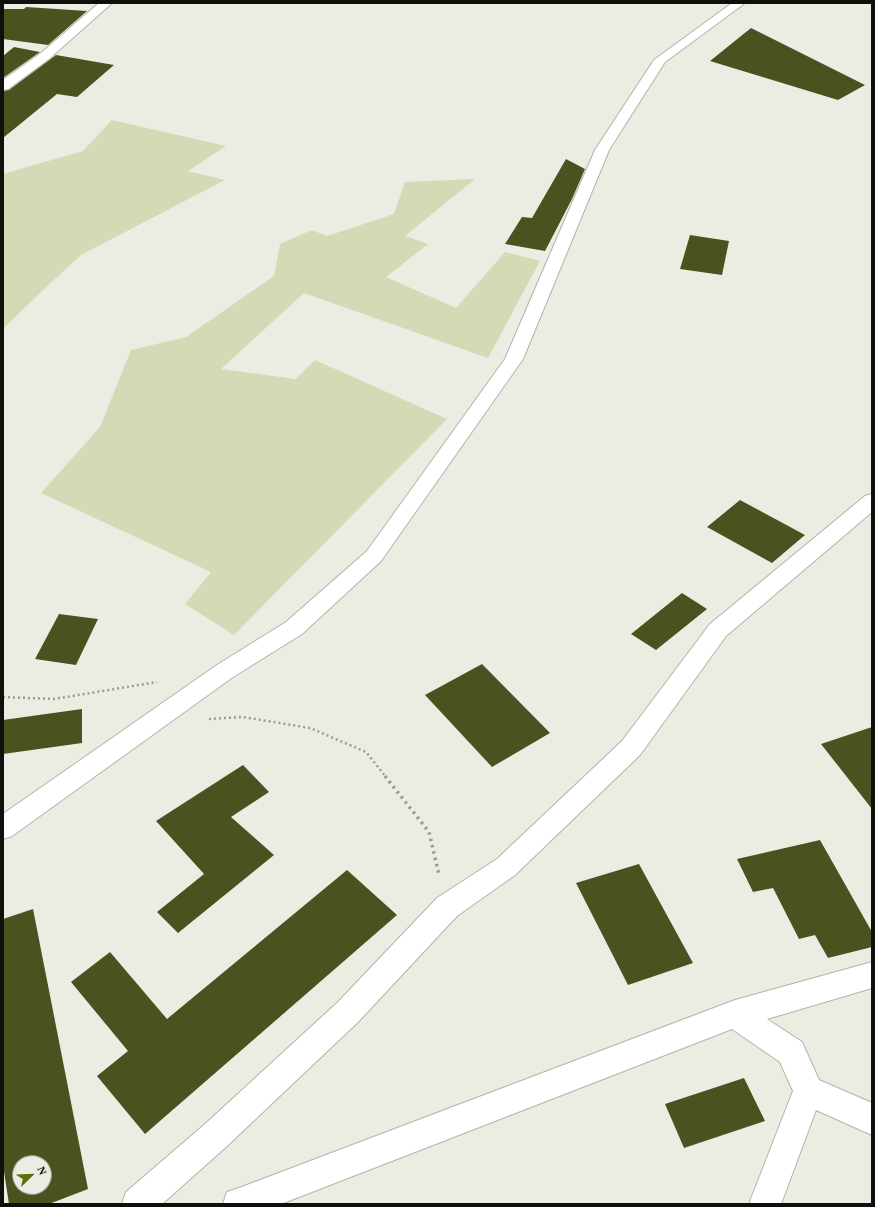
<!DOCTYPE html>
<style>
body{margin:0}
#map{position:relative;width:875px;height:1207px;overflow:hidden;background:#ebede3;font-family:Georgia,serif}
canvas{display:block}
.frame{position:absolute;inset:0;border:4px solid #0f100c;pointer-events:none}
.north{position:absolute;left:12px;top:1155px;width:40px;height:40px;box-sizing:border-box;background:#ebede3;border:1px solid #93958d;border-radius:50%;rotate:67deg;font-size:11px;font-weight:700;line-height:16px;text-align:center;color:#0f100c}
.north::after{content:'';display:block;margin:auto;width:14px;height:18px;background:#636b0f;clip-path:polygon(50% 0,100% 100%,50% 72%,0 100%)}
</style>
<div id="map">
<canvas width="875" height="1207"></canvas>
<div class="frame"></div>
<div class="north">N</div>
</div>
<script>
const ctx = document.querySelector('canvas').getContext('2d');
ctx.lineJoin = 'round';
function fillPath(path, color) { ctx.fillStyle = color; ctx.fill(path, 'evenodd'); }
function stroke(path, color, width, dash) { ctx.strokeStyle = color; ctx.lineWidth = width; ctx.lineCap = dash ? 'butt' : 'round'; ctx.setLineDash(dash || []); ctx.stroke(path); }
fillPath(new Path2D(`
 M 112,120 L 226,146 L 188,171 L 225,180 L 81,255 L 43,290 L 3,329 L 3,174 L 83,151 Z
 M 475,179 L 405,236 L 428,244 L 386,277 L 456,308 L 505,252 L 540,261 L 488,358 L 304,293 L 221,369 L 296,379 L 315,360 L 447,419 L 234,635 L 185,604 L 211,572 L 41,493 L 100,427 L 131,350 L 186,337 L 274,276 L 280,244 L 312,230 L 327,236 L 394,214 L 405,182 Z`), '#d4dab6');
fillPath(new Path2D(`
 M 26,7 L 87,11 L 48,45 L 3,39 L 3,9 L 24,9 Z
 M 751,28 L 865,85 L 838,100 L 710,61 Z
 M 14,47 L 40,52 L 3,78 L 3,56 Z
 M 56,55 L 114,65 L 77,97 L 57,94 L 3,138 L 3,91 L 9,90 Z
 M 566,159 L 585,169 L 572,199 L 545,251 L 505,244 L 522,217 L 532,218 Z
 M 690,235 L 729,241 L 722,275 L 680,269 Z
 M 740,500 L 805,535 L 772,563 L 707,527 Z
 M 682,593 L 707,609 L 656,650 L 631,634 Z
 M 59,614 L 98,619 L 76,665 L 35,659 Z
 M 482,664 L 550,733 L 492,767 L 425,695 Z
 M 82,709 L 82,743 L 3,754 L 3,720 Z
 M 872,727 L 872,809 L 821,744 Z
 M 243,765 L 269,792 L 231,817 L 274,855 L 178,933 L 157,912 L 204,874 L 156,821 Z
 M 820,840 L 872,932 L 872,947 L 828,958 L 815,935 L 799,939 L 773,888 L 753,892 L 737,859 Z
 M 639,864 L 693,963 L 628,985 L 576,883 Z
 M 347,870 L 397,915 L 145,1134 L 97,1076 L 128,1051 L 71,982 L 110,952 L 167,1019 Z
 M 33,909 L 88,1189 L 49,1204 L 9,1204 L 3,1165 L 3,919 ZM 20,1163 L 44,1163 L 44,1187 L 20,1187 Z
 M 744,1078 L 765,1121 L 684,1148 L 665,1104 Z`), '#4c5120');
const minor = new Path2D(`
 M 99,3 L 112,3 L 49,59 L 8,89 L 3,90 L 3,80 L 41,53 Z
 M 872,494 L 872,512 L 726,636 L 640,755 L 515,875 L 457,916 L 358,1022 L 226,1147 L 162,1204 L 122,1204 L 126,1192 L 204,1125 L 338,1002 L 437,898 L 497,859 L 622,741 L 710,624 L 865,496 Z
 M 872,962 L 872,988 L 767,1019 L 802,1042 L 819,1080 L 872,1103 L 872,1135 L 816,1110 L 781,1204 L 749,1204 L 793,1091 L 780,1062 L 732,1029 L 281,1204 L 223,1204 L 227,1192 L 239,1188 L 735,1000 Z`);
const tertiary = new Path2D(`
 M 732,3 L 745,3 L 665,62 L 609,150 L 523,359 L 381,561 L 302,634 L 233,677 L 12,836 L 3,839 L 3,814 L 217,665 L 286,622 L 367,551 L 505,359 L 595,150 L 654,60 Z`);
stroke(minor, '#b2b4aa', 2);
stroke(tertiary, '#b2b4aa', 2);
stroke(new Path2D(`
 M 3,697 L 54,699 L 157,682
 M 209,719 L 243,717 L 310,728 L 366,752 L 386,777`), '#9a9c94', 2.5, [2, 3]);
stroke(new Path2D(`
 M 385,776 L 429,832 L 439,875`), '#9a9c94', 3.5, [2.5, 4]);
fillPath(minor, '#fff');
fillPath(tertiary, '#fff');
</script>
